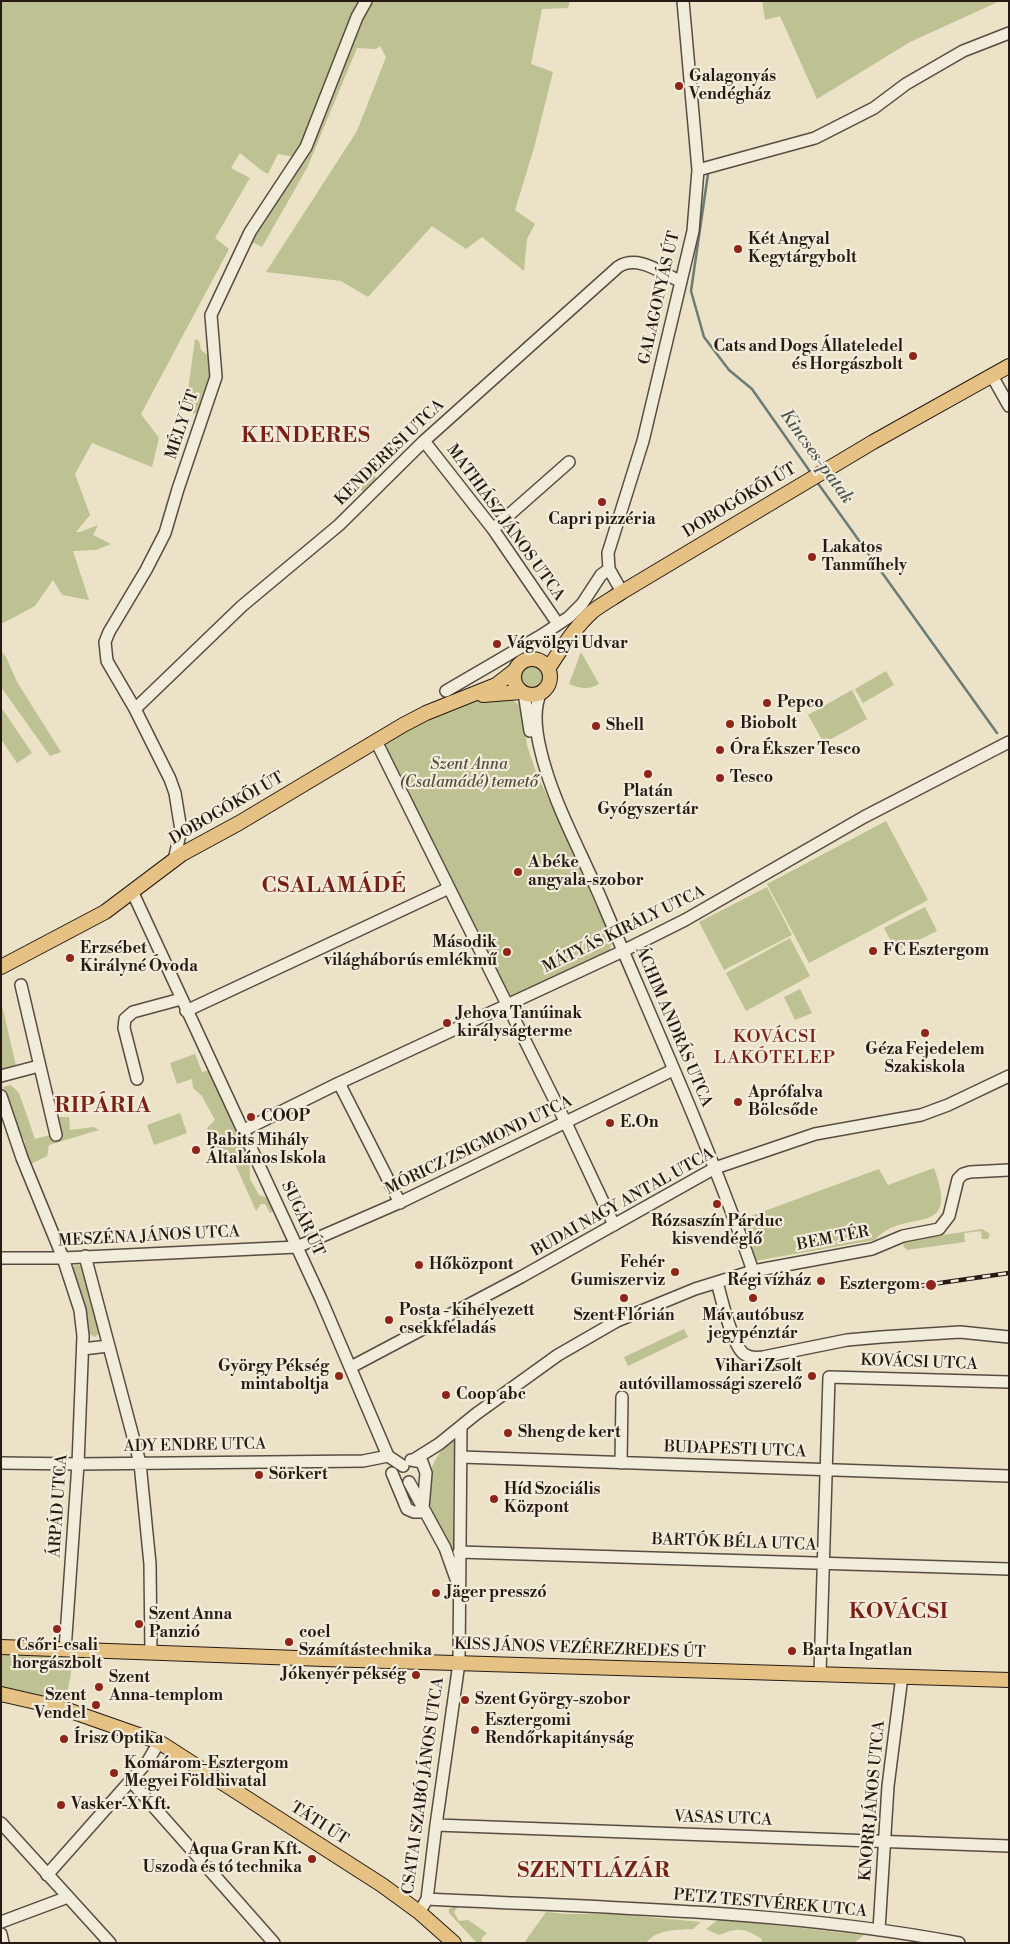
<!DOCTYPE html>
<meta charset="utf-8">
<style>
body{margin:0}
#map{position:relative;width:1010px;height:1944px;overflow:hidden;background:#ebe2c7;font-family:"Libre Bodoni",serif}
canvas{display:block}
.frame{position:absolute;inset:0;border:2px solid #271a15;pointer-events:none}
</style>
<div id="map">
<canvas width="1010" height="1944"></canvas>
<div class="frame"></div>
</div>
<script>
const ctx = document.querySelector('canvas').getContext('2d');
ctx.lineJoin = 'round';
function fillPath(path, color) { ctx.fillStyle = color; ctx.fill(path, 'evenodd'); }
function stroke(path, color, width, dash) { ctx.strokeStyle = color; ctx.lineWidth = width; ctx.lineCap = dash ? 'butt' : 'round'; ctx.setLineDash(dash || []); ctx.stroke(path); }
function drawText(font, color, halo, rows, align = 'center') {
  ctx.font = font + ' "Libre Bodoni",serif'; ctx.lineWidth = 4.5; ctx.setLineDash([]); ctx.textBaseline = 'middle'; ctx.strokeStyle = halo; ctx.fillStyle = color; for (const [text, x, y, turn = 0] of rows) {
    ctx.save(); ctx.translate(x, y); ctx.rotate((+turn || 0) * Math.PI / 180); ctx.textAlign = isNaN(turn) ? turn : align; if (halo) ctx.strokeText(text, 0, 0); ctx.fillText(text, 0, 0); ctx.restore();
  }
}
fillPath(new Path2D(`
 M 1,1 L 570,1 L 568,8 L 542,9 L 531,64 L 553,72 L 534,148 L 515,210 L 535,224 L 527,239 L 524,271 L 482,237 L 466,249 L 432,226 L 368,297 L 341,281 L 266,272 L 357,131 L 386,57 L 380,46 L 376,49 L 357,48 L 307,168 L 262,247 L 250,241 L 295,157 L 278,154 L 268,174 L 261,170 L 240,153 L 231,168 L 250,178 L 215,238 L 229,249 L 141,414 L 159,438 L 152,467 L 92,443 L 75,474 L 90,515 L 76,532 L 80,532 L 98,525 L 93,535 L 111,544 L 96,550 L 73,551 L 89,600 L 62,595 L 53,580 L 35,606 L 1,624 Z
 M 762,1 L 1000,1 L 910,42 L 817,99 L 780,16 L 765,20 Z
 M 195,339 L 199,341 L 201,350 L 209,356 C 211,376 207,392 200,410 L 194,414 L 189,407 L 179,400 L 188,391 Z
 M 369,468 L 378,481 L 365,494 L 354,482 Z
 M 1,651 L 6,657 L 17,682 L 61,752 L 50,756 L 1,687 Z
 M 581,652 L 599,684 C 588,690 581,689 569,684 Z
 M517 677a15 15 0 1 1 30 0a15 15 0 1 1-30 0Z
 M 886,671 L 894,685 L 863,703 L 855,689 Z
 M 852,690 L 867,719 L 824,743 L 808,715 Z
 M 509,697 L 518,704 L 523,715 L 527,745 L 537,775 L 575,853 L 597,908 L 602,915 L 613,940 L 609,951 L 589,964 L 510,1001 L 385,747 L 390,739 L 424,721 L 480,698 Z
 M 1,707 L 32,753 L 17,763 L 1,739 Z
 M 886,821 L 928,900 L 809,963 L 767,884 Z
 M 767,887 L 792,935 L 724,970 L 699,922 Z
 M 925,907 L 937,931 L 896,951 L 884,928 Z
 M 790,938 L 810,976 L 746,1011 L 726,973 Z
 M 800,989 L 812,1013 L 795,1020 L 784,997 Z
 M 1,1001 L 16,1066 L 1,1070 Z
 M 195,1054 L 202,1072 L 210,1070 L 249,1155 L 250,1179 L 259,1195 L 271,1199 L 276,1210 L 270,1213 L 265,1204 L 261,1204 L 256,1211 L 232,1157 L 222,1159 L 207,1128 L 215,1120 L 202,1096 L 193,1088 L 192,1079 L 177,1084 L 170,1063 Z
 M 11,1085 L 19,1093 L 35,1139 L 51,1135 L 55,1117 L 69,1117 L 70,1130 L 94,1127 L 99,1130 L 49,1145 L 47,1156 L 29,1165 L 24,1152 L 25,1142 L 12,1117 L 3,1087 Z
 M 180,1113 L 187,1133 L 154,1145 L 147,1125 Z
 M 934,1168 C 961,1242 905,1205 875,1240 L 754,1261 L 740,1220 L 879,1169 L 888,1185 Z
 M 982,1229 L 990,1234 L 988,1239 L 982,1239 L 981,1231 L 964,1233 L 965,1242 L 907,1250 L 903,1246 L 905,1241 Z
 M 75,1265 L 85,1266 L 102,1330 L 95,1337 L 89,1334 L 83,1308 L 70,1272 Z
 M 684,1329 L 688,1337 L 628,1366 L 624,1357 Z
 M 454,1438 L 453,1539 L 455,1539 L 453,1549 C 446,1545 443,1538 440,1530 C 422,1497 423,1463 454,1438 Z
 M 1,1654 L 74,1656 L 66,1700 L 1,1688 Z
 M 454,1906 L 458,1907 L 454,1912 L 459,1921 L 468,1920 L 487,1933 L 482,1938 L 482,1943 L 477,1943 L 449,1913 L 449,1909 Z
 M 546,1912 L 568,1914 L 616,1914 L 701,1922 L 693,1929 C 676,1930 657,1929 646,1943 L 524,1943 Z
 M 719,1919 L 864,1935 L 854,1943 L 761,1943 L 762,1939 C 744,1928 739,1927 719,1935 L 706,1929 Z`), '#bec191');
stroke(new Path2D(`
 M 708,174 L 691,291 L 704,337 L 729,370 L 752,389 L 811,473
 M 817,482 L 997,733`), '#6b7c76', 2.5);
const minor = new Path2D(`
 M 698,170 L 815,138 L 874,108 L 906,84 L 963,51 L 1009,33
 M 992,376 L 1009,406
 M 424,441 L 493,529 L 558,624
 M 493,529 L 569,462
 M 622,592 L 609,569 L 608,553 L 643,441 L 693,231 L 698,170 L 683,1
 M 446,691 L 542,635 L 569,617 L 582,604 L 601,575 L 609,569
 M 541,692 C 533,709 536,731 540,748 C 552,802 583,855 604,906 C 655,1027 710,1147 753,1271
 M 524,693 L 530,731
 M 135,709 L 242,606 L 339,525 L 424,441 L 618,267 C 638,254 661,273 680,281
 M 376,741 L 566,1123 L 614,1225
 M 174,860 L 181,830 L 175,793 L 170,779 L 135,709 L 107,661 L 105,642 L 109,632 L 146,570 L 165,533 L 178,489 L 216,377 L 211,315 L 250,232 L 306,147 L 357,17 L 366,1
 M 132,891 L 321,1299 L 388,1456 L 403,1466
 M 21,985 L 56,1135
 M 186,1011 L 449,888
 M 1,1076 L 39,1066
 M 137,1079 L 124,1028 L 125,1019 L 133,1012 L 181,999
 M 339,1083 L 400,1203
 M 1,1096 L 22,1158 L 63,1258 L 80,1310 L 83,1336 L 78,1464 L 65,1650
 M 244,1130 L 339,1083 L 621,952 L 685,920 L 864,817 L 1009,742
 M 85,1256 L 140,1463 L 150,1564 L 151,1653
 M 1,1258 L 63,1258 L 297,1247 L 403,1201 L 673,1070
 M 717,1282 C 721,1297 732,1345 744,1354 C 750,1358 757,1358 763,1357 L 847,1340 L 881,1337 L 960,1332 L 1009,1337
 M 83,1349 L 108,1346
 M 351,1367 L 521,1277 L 715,1168 L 815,1134 L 921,1115 L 948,1105 L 1009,1076
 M 461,1457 L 1009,1476
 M 415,1459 L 439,1444 L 476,1414 L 558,1355 L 617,1321 L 695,1289 L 753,1271 L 872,1249 L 903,1236 L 939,1229 L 949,1216 L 958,1179 L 963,1174 L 970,1172 L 1009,1170
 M 411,1460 L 422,1462 L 426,1473 L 423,1508
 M 1,1463 L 78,1464 L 363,1461 L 388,1456
 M 621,1463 L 622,1397
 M 392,1473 L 407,1509 L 414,1512 L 424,1512
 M 409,1482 L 445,1548 L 456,1579
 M 459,1552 L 1009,1569
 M 820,1673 L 829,1377 L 1009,1382
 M 131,1781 L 274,1943
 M 1,1823 L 110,1943
 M 436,1825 L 1009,1846
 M 47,1875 L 148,1761 L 159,1742
 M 427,1899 C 603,1908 786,1910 959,1943
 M 423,1906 L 427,1899 L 436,1825 L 459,1663 L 461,1426
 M 1,1922 L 68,1897
 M 879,1930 L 888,1786 L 902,1676
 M 1,1934 L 3,1943`);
const major = new Path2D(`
 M514 677a18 18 0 1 1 36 0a18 18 0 1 1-36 0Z
 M 548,669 C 561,649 575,627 593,611 C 602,604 613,598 622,592 L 873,442 L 1009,366
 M 483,695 L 521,692
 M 1,967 L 105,912 L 182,854 L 239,823 L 403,725 L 426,713 L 496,685 L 514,671
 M 1,1647 L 324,1659 L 1009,1680
 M 1,1694 L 62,1708 L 159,1742 L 382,1885 L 419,1912 L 454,1943`);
stroke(minor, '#584c42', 14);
stroke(major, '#271a15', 16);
stroke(minor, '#f2ecdb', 11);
stroke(major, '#e6c184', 14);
const rail = new Path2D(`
 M 919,1286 L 1009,1273`);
stroke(rail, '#271a15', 4.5);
stroke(rail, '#f2ecdb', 2.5, [8]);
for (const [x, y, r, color] of [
 [679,86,5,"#8f2418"],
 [738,249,5,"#8f2418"],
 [913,356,5,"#8f2418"],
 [602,502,5,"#8f2418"],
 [812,557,5,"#8f2418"],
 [497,644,5,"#8f2418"],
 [767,703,5,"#8f2418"],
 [730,724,5,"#8f2418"],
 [596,726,5,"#8f2418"],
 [720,750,5,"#8f2418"],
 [648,774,5,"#8f2418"],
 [720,778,5,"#8f2418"],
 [518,872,5,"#8f2418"],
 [873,951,5,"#8f2418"],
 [507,952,5,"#8f2418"],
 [70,958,5,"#8f2418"],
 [447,1023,5,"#8f2418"],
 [925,1033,5,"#8f2418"],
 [738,1102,5,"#8f2418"],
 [251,1117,5,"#8f2418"],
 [610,1123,5,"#8f2418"],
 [196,1150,5,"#8f2418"],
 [717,1204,5,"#8f2418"],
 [419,1265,5,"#8f2418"],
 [675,1272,5,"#8f2418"],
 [821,1281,5,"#8f2418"],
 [931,1285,6,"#8f2418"],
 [624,1298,5,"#8f2418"],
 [753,1298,5,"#8f2418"],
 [389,1320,5,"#8f2418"],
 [339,1376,5,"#8f2418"],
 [812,1376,5,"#8f2418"],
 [446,1395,5,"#8f2418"],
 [508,1433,5,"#8f2418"],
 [259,1475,5,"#8f2418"],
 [494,1499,5,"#8f2418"],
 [436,1593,5,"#8f2418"],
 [139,1624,5,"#8f2418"],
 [57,1629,5,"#8f2418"],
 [289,1642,5,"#8f2418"],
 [792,1651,5,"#8f2418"],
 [416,1675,5,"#8f2418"],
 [99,1687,5,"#8f2418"],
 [465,1700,5,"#8f2418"],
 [96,1705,5,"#8f2418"],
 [475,1730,5,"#8f2418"],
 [64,1739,5,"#8f2418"],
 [114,1773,5,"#8f2418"],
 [61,1805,5,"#8f2418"],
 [312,1859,5,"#8f2418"]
]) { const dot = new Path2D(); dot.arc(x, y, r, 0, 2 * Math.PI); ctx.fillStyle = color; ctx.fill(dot); stroke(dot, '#f2ecdb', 2); }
drawText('bold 16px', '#271a15', '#f2ecdb', [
 ["Galagonyás",689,77],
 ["Vendégház",689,95],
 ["Két Angyal",748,240],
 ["Kegytárgybolt",748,258],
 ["Cats and Dogs Állateledel",903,347,"right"],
 ["és Horgászbolt",903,365,"right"],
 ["Capri pizzéria",602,520,"center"],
 ["Lakatos",822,548],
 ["Tanműhely",822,566],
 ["Vágvölgyi Udvar",507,644],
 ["Pepco",777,703],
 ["Biobolt",740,724],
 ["Shell",606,726],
 ["Óra Ékszer Tesco",730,750],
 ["Tesco",730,778],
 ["Platán",648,792,"center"],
 ["Gyógyszertár",648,810,"center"],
 ["A béke",528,863],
 ["angyala-szobor",528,881],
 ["Második",497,943,"right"],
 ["világháborús emlékmű",497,961,"right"],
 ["Erzsébet",80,949],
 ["Királyné Óvoda",80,967],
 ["FC Esztergom",883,951],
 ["Jehova Tanúinak",457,1014],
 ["királyságterme",457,1032],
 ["Géza Fejedelem",925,1050,"center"],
 ["Szakiskola",925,1068,"center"],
 ["Aprófalva",748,1093],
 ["Bölcsőde",748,1111],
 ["COOP",261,1117],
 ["E.On",620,1123],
 ["Babits Mihály",206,1141],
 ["Általános Iskola",206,1159],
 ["Rózsaszín Párduc",717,1222,"center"],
 ["kisvendéglő",717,1240,"center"],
 ["Fehér",665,1263,"right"],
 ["Gumiszerviz",665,1281,"right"],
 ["Hőközpont",429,1265],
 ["Régi vízház",811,1281,"right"],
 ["Esztergom",920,1285,"right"],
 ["Posta - kihelyezett",399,1311],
 ["csekkfeladás",399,1329],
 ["Szent Flórián",624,1316,"center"],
 ["Máv autóbusz",753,1316,"center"],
 ["jegypénztár",753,1334,"center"],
 ["György Pékség",329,1367,"right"],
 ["mintaboltja",329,1385,"right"],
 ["Vihari Zsolt",802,1367,"right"],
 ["autóvillamossági szerelő",802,1385,"right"],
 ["Coop abc",456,1395],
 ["Sheng de kert",518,1433],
 ["Sörkert",269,1475],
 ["Híd Szociális",504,1490],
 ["Központ",504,1508],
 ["Jäger presszó",446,1593],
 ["Szent Anna",149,1615],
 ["Panzió",149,1633],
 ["coel",299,1633],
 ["Számítástechnika",299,1651],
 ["Csőri-csali",57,1646,"center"],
 ["horgászbolt",57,1664,"center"],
 ["Barta Ingatlan",802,1651],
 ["Jókenyér pékség",406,1675,"right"],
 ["Szent",109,1678],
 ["Anna-templom",109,1696],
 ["Szent",86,1696,"right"],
 ["Vendel",86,1714,"right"],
 ["Szent György-szobor",475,1700],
 ["Esztergomi",485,1721],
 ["Rendőrkapitányság",485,1739],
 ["Írisz Optika",74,1739],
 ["Komárom-Esztergom",124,1764],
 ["Megyei Földhivatal",124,1782],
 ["Vasker-X Kft.",71,1805],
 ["Aqua Gran Kft.",302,1850,"right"],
 ["Uszoda és tó technika",302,1868,"right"]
], 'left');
drawText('16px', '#271a15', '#f2ecdb', [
 ["GALAGONYÁS ÚT",660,298,-77],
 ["MÉLY ÚT",183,425,-71],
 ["KENDERESI UTCA",390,453,-44],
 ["DOBOGÓKŐI ÚT",740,501,-31],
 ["MATHIÁSZ JÁNOS UTCA",505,523,54],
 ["DOBOGÓKŐI ÚT",227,809,-30],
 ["MÁTYÁS KIRÁLY UTCA",624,930,-26],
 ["ÁCHIM ANDRÁS UTCA",673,1027,67],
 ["MÓRICZ ZSIGMOND UTCA",479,1146,-26],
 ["BUDAI NAGY ANTAL UTCA",623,1203,-29],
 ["SUGÁR ÚT",302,1219,65],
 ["MESZÉNA JÁNOS UTCA",149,1237,-3],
 ["BEM TÉR",833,1239,-11],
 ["KOVÁCSI UTCA",919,1363,2],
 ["ADY ENDRE UTCA",195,1446,-1],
 ["BUDAPESTI UTCA",735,1450,2],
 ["ÁRPÁD UTCA",59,1506,-86],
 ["BARTÓK BÉLA UTCA",734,1543,2],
 ["KISS JÁNOS VEZÉREZREDES ÚT",580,1649,2],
 ["CSATAI SZABÓ JÁNOS UTCA",424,1786,-82],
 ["KNORR JÁNOS UTCA",873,1801,-85],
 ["VASAS UTCA",723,1819,2],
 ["TÁTI ÚT",319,1824,33],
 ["PETZ TESTVÉREK UTCA",770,1904,5]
]);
drawText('italic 16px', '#544c3a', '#f2ecdb', [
 ["Szent Anna",469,765],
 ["(Csalamádé) temető",469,783]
]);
drawText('italic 18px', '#4f534e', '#f2ecdb', [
 ["Kincses-patak",816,457,54]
]);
ctx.letterSpacing = '1px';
drawText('18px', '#7a1f14', '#f2ecdb', [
 ["KOVÁCSI",775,1038],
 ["LAKÓTELEP",775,1059]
]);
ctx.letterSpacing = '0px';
ctx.letterSpacing = '1px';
drawText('bold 21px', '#7a1f14', '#f2ecdb', [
 ["KENDERES",306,437],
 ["CSALAMÁDÉ",334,887],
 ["RIPÁRIA",103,1107],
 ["KOVÁCSI",899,1613],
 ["SZENTLÁZÁR",594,1872]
]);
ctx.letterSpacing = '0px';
</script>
